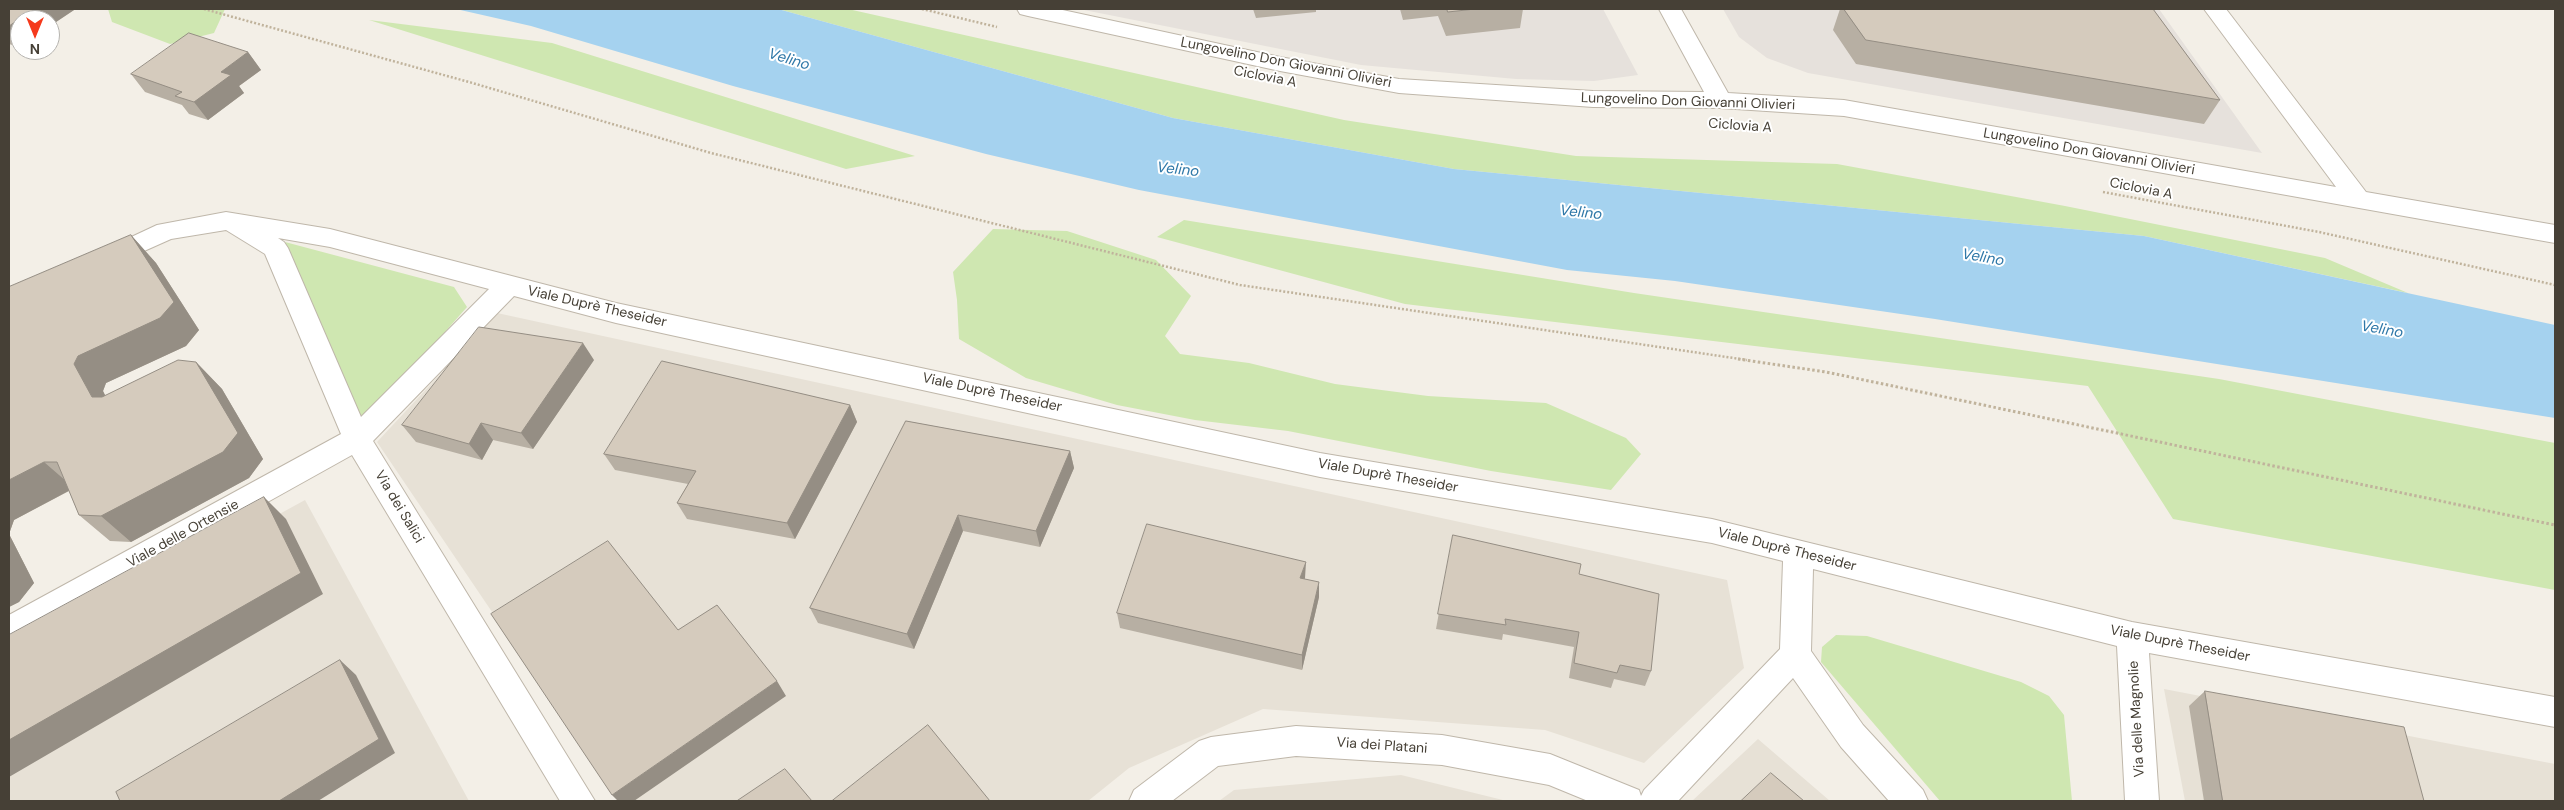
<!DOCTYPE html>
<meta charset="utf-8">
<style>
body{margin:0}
#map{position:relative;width:2564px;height:810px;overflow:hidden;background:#f3efe7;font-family:"DM Sans",sans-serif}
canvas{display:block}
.frame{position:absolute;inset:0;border:10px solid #464036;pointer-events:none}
.north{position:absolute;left:10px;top:10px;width:50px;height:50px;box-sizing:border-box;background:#fff;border:1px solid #b5b3af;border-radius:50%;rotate:180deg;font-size:14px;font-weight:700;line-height:20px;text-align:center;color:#464036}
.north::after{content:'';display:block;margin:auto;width:18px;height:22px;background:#f5391c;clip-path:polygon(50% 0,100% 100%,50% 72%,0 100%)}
</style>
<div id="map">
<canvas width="2564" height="810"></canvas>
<div class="frame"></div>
<div class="north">N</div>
</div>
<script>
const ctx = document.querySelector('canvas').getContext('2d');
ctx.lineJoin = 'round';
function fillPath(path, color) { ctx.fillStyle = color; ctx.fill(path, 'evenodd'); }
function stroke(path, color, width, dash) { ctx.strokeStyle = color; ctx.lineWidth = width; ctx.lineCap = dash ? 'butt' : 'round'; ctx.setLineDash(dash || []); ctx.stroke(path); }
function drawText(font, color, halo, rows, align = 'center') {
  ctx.font = font + ' "DM Sans",sans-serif'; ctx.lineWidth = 4; ctx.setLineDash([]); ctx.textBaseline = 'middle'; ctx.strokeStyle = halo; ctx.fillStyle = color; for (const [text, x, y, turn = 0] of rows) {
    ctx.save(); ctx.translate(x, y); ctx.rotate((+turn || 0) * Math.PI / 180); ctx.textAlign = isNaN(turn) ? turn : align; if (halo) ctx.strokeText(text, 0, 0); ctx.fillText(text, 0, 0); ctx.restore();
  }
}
fillPath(new Path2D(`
 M 497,313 L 1727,580 L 1744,668 L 1644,763 L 1545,730 L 1263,709 L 1129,768 L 1088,801 L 620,801 L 377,442 Z
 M 305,500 L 469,801 L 9,801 L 9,662 Z
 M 2164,689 L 2555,764 L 2555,801 L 2185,801 Z
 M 1758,739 L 1830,801 L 1692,801 Z
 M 1401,775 L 1507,801 L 1219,801 L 1234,790 Z`), '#e7e1d6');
fillPath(new Path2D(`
 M 1079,9 L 1603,9 L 1638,75 L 1594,81 L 1516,79 L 1361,65 Z
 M 1723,9 L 2159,9 L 2262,153 L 1808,73 L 1767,58 L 1739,37 Z`), '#e6e1dc');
fillPath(new Path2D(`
 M 108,9 L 225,9 L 214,33 L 170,44 L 112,22 Z
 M 778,9 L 848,9 L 1344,120 L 1576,156 L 1837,164 L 2065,206 L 2325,258 L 2408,293 L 2144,236 L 1454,169 L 1173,118 Z
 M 369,20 L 552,43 L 915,156 L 846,169 Z
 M 1184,220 L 1634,293 L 2219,379 L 2555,443 L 2555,590 L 2173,519 L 2088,386 L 1405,304 L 1157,237 Z
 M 993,229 L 1067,231 L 1156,260 L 1191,296 L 1165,336 L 1180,354 L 1249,363 L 1335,384 L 1428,396 L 1546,403 L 1626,438 L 1641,454 L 1611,490 L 1491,471 L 1288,431 L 1195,420 L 1117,405 L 1026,378 L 959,339 L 957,300 L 953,272 Z
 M 285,242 L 454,287 L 467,307 L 361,427 Z
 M 1836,635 L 1867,636 L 2021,682 L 2049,696 L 2064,715 L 2072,801 L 1940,801 L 1821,662 L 1822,647 Z`), '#cfe7b1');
fillPath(new Path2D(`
 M 456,9 L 778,9 L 1173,118 L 1454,169 L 2144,236 L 2555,325 L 2555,418 L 1935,319 L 1675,281 L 1567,270 L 1139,190 L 986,154 L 733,86 L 531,26 Z`), '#a5d2ef');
const minor = new Path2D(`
 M 1017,9 L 1058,9 L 1280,57 L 1399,79 L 1593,91 L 1704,92 L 1659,9 L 1681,9 L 1728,93 L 1844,100 L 2336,187 L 2204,9 L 2226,9 L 2366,192 L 2555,225 L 2555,243 L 1844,116 L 1720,108 L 1593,107 L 1399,93 L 1280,71 L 1028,16 L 1020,14 Z
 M 226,212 L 330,229 L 616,303 L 1320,453 L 1712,519 L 2132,622 L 2555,697 L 2555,727 L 2149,653 L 2159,801 L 2125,801 L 2117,646 L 1813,569 L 1811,651 L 1863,725 L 1923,790 L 1928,801 L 1889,801 L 1841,747 L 1793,678 L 1678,801 L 1588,801 L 1549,785 L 1442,765 L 1296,756 L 1218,766 L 1172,801 L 1129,801 L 1134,790 L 1199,741 L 1211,737 L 1296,726 L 1442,735 L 1550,754 L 1639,790 L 1641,796 L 1644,790 L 1780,649 L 1783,561 L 1712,543 L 1320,477 L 616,323 L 514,296 L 373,441 L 595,801 L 560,801 L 352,455 L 20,640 L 9,644 L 9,615 L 341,434 L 265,254 L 226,230 L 171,239 L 106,268 L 97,265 L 93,259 L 97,253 L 157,225 ZM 278,238 L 330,247 L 489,289 L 361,417 L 288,248 L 284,242 Z`);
stroke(minor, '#bfb7aa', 2);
stroke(new Path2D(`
 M 204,9 L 469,82 L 711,153 L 1240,285 L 1747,360
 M 922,9 L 997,27
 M 2103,192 L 2319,232 L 2555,285`), '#c0b39c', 2.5, [2, 2]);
stroke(new Path2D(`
 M 1738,359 L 1826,372 L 2555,525`), '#c0b39c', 3, [2.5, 2.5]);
fillPath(minor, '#fff');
fillPath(new Path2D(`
 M 9,9 L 74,10 L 50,26 L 50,20 L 19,47 L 9,44 Z
 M 1253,9 L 1316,9 L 1316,12 L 1256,18 Z
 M 1400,9 L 1523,9 L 1520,28 L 1446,36 L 1438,16 L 1403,20 Z
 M 1840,9 L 2153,9 L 2220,100 L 2204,124 L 1856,64 L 1833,30 Z
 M 248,52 L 261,70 L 239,86 L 244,93 L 208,120 L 189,114 L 182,105 L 145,92 L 131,74 Z
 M 131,235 L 156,263 L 199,330 L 186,346 L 106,383 L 103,391 L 105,396 L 196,362 L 222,389 L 263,459 L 249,478 L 131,542 L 110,541 L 79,515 L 69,491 L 14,520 L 9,534 L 34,583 L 19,602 L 9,607 L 9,287 Z
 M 594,360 L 533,449 L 493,440 L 482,460 L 416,442 L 402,425 Z
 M 850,405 L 857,422 L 795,539 L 687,519 L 677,503 L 688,484 L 615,470 L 604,454 Z
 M 906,421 L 1070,451 L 1074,468 L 1040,547 L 963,531 L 914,649 L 818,623 L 810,608 Z
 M 1453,535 L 1579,574 L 1651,671 L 1645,686 L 1614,679 L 1611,688 L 1569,678 L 1574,647 L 1503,634 L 1502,640 L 1436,629 Z
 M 1305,579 L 1319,597 L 1302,670 L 1120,628 L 1117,613 Z
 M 2205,691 L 2424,801 L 2204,801 L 2189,706 Z`), '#b7afa3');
fillPath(new Path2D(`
 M 35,9 L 73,9 L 74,10 L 50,26 L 50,20 L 20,20 L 20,47 L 19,47 L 9,35 L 9,26 Z
 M 248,52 L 261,70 L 239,86 L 244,93 L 208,120 L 194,102 L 221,72 Z
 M 131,235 L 156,263 L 199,330 L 186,346 L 106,383 L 103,391 L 120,424 L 92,397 L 74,364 Z
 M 583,343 L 594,360 L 533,449 L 521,433 Z
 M 196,362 L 222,389 L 263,459 L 249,478 L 131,542 L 101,516 Z
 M 850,405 L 857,422 L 795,539 L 787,523 Z
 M 481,423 L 493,440 L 482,460 L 469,444 Z
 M 1070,451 L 1074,468 L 1040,547 L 1036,531 Z
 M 44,462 L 74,488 L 14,520 L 9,534 L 34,583 L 19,602 L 9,607 L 9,480 Z
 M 264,497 L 286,519 L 323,594 L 9,777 L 9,740 Z
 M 958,515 L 963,531 L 914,649 L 907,634 Z
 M 1306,562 L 1305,578 L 1300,593 L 1300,578 Z
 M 1319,582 L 1319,597 L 1302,670 L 1302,655 Z
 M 340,660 L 356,675 L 395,753 L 318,801 L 279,801 Z
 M 777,681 L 786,696 L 634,801 L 618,801 L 612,795 Z`), '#958e84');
const building = new Path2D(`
 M 9,9 L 35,9 L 9,26 Z
 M 1447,9 L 1475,9 L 1448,12 Z
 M 1844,9 L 2153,9 L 2220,100 L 1866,40 Z
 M 189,33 L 248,52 L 221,72 L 231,75 L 194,102 L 175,96 L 182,92 L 131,74 Z
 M 131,235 L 174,302 L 160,318 L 78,356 L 74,364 L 92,397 L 102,397 L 178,360 L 196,362 L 238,433 L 223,452 L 101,516 L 79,515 L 57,462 L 44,462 L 9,480 L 9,287 Z
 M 479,327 L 583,343 L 521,433 L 481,423 L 469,444 L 402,425 Z
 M 662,361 L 850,405 L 787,523 L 677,503 L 696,471 L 604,454 Z
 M 906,421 L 1070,451 L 1036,531 L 958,515 L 907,634 L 810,608 Z
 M 264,497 L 301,573 L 9,740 L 9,635 Z
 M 1147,524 L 1306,562 L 1300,578 L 1319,582 L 1302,655 L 1117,613 Z
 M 1453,535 L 1581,564 L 1579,574 L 1659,594 L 1651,671 L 1620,665 L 1617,673 L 1574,663 L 1579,632 L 1505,619 L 1506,625 L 1438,614 Z
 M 608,541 L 678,630 L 717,605 L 777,681 L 612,795 L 491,614 Z
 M 340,660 L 379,739 L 279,801 L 120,801 L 116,792 Z
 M 2205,691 L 2404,727 L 2424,801 L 2223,801 Z
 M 928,725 L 990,801 L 832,801 Z
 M 785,769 L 812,801 L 737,801 Z
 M 1771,773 L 1804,801 L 1741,801 Z`);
fillPath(building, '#d5cbbd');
stroke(building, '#958e84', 1);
drawText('14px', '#464036', '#fff', [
 ["Lungovelino Don Giovanni Olivieri",1286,63,11],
 ["Ciclovia A",1265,77,11],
 ["Lungovelino Don Giovanni Olivieri",1688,102,2],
 ["Ciclovia A",1740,126,4],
 ["Lungovelino Don Giovanni Olivieri",2089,152,10],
 ["Ciclovia A",2141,189,11],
 ["Viale Duprè Theseider",597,307,13],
 ["Viale Duprè Theseider",992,393,12],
 ["Viale Duprè Theseider",1388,476,10],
 ["Via dei Salici",399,507,59],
 ["Viale delle Ortensie",183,534,-29],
 ["Viale Duprè Theseider",1787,550,14],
 ["Viale Duprè Theseider",2180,644,11],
 ["Via delle Magnolie",2137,719,-93],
 ["Via dei Platani",1382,746,4]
]);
drawText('italic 15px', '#2f78a8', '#fff', [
 ["Velino",789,60,17],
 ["Velino",1178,170,6],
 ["Velino",1581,213,6],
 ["Velino",1983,258,10],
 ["Velino",2382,330,10]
]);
</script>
